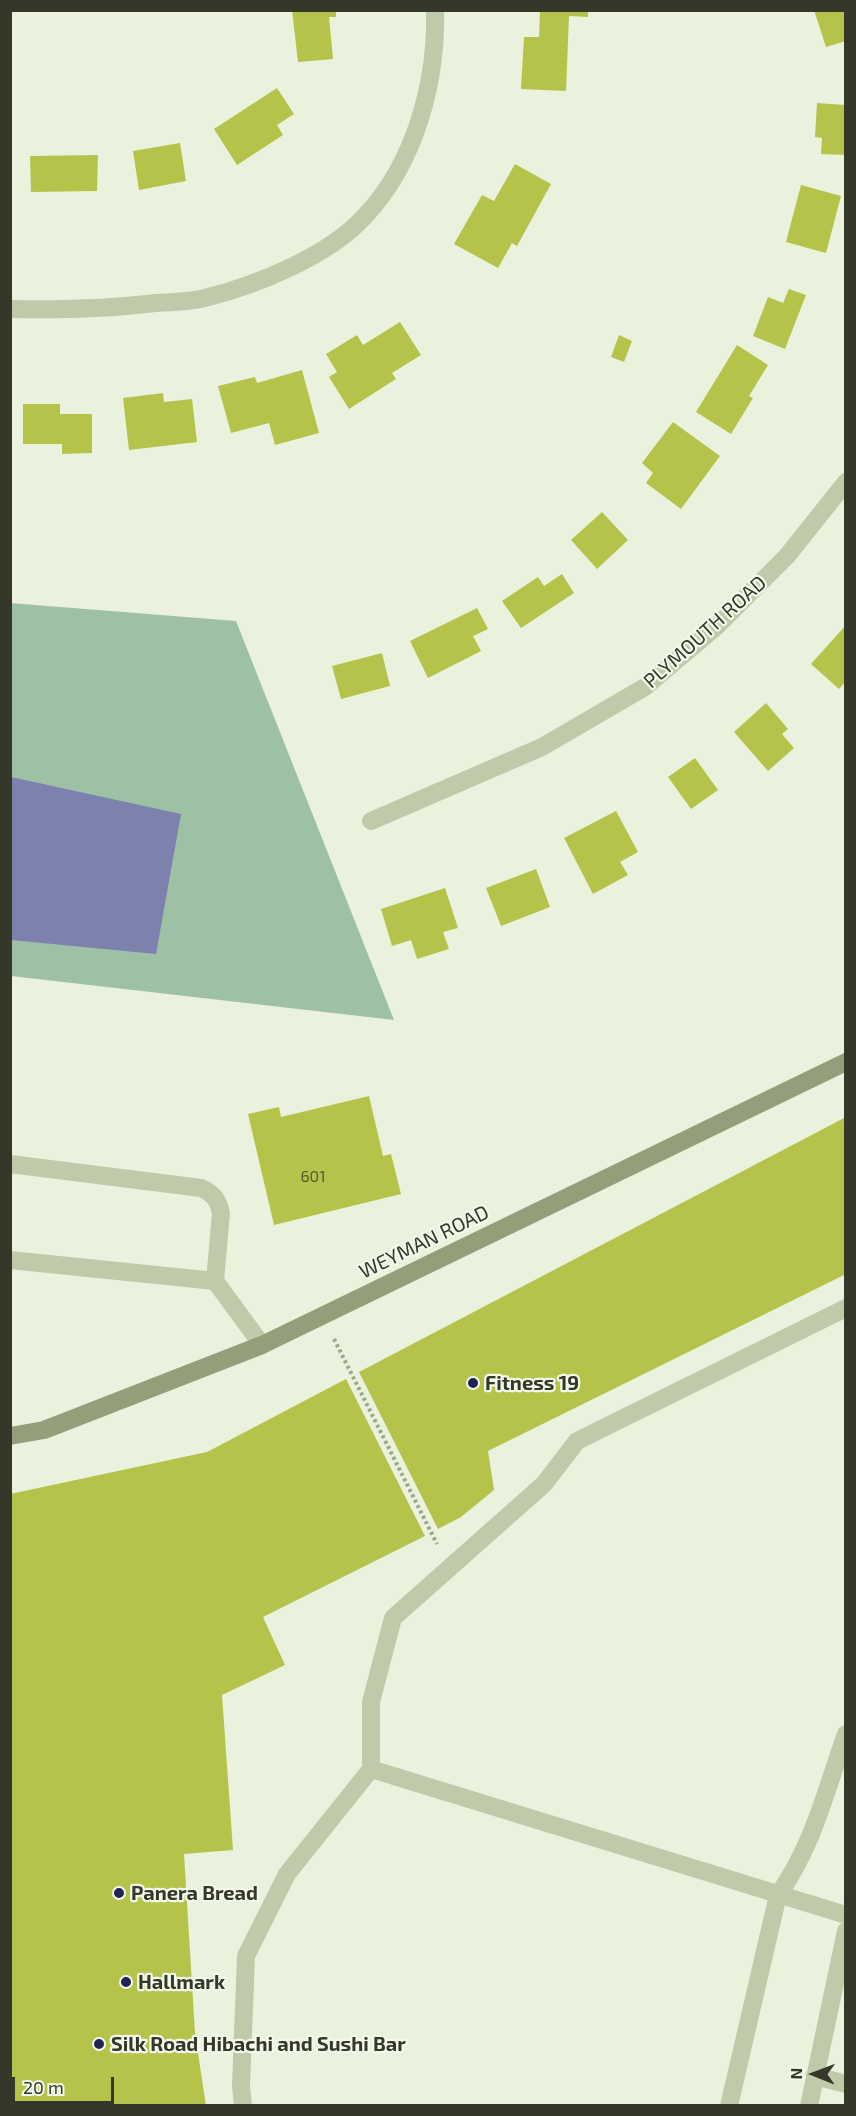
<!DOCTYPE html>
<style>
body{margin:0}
#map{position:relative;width:856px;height:2116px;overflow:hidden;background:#eaf2de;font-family:"Exo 2",sans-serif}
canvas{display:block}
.frame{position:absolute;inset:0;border:12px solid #353729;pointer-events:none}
.north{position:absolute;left:784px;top:2044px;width:60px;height:60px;-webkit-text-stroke:4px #f3f9ea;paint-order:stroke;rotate:271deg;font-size:16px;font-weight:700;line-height:24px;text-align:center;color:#353729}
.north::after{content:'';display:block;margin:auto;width:21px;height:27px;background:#353729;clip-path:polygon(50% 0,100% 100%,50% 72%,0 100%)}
.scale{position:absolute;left:12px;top:2077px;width:102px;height:27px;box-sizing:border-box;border:3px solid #353729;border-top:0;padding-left:8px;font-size:18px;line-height:21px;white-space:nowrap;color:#353729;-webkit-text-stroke:4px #f3f9ea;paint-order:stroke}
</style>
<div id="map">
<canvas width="856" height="2116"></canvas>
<div class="frame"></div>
<div class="north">N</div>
<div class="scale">20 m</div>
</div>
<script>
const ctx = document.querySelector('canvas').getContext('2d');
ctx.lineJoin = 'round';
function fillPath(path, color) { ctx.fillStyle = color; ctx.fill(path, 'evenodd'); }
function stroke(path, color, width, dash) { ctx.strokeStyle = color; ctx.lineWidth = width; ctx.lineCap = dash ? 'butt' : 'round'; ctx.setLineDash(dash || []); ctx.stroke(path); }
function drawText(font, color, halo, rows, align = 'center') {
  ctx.font = font + ' "Exo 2",sans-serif'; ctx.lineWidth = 4.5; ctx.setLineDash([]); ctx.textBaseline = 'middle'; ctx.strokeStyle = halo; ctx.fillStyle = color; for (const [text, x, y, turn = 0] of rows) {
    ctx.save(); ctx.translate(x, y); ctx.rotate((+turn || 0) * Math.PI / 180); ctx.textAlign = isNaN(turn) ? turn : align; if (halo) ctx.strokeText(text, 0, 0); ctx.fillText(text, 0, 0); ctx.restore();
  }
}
fillPath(new Path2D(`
 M 10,603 L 236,621 L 394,1020 L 11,976 Z`), '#9ec1a5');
fillPath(new Path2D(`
 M 11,777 L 181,814 L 156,954 L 11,940 Z`), '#7d81ae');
fillPath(new Path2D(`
 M 292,10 L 336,10 L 336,17 L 329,17 L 333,59 L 298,62 Z
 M 540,10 L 588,10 L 588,17 L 569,16 L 566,91 L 521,89 L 524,37 L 539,37 Z
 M 814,10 L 846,10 L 846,41 L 826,47 Z
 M 277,88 L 294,114 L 277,125 L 283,135 L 237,165 L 214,129 Z
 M 817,103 L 846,105 L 846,155 L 821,154 L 822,138 L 815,137 Z
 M 180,143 L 186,181 L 139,190 L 133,151 Z
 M 98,155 L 97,191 L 31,192 L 30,156 Z
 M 515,164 L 551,184 L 517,246 L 512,243 L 498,268 L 454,244 L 482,195 L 494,201 Z
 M 801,185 L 841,196 L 826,253 L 786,242 Z
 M 789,289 L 806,295 L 785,349 L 753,336 L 768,297 L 783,303 Z
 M 400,322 L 421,355 L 392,373 L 396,379 L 349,409 L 329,377 L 337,372 L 326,354 L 357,335 L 363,345 Z
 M 619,335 L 632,341 L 624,362 L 611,357 Z
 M 737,345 L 768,365 L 749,396 L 753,398 L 731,434 L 696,412 Z
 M 302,370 L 319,433 L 275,445 L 269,423 L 231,433 L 218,386 L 255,377 L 257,383 Z
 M 163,393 L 164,402 L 192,399 L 197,442 L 129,450 L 123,398 Z
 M 23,404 L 60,404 L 60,414 L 92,414 L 92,453 L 62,454 L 62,444 L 23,444 Z
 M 673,422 L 720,456 L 681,509 L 646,483 L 653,473 L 642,463 Z
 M 602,512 L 628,540 L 597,569 L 571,540 Z
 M 562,574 L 574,593 L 521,628 L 502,601 L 538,577 L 544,586 Z
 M 477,608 L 488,629 L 473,636 L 481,651 L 428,678 L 410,641 Z
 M 846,625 L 846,681 L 839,689 L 811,664 Z
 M 382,653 L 390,686 L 341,699 L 332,666 Z
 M 766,703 L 788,729 L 782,734 L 794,748 L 768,771 L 734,732 Z
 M 695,758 L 718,790 L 691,809 L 668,777 Z
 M 616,811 L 638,852 L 620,862 L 628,875 L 593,894 L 564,838 Z
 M 536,869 L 550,907 L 501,926 L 486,888 Z
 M 445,888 L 458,928 L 443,932 L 449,949 L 417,959 L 411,940 L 392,946 L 381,909 Z
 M 369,1096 L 383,1156 L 391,1154 L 401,1194 L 274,1225 L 248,1114 L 279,1107 L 281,1117 Z
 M 846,1117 L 846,1274 L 488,1451 L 494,1490 L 461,1517 L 438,1529 L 359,1372 Z
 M 346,1379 L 425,1536 L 263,1617 L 285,1665 L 222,1695 L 233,1850 L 184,1854 L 195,2033 L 206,2106 L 10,2106 L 10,1494 L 207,1452 Z`), '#b5c34b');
stroke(new Path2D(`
 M 334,1339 L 437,1544`), '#9da787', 4, [3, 3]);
stroke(new Path2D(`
 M 10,1164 L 201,1188 C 214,1194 218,1200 221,1213 L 215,1281
 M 10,1260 L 215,1281 L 262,1345
 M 371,1769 L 846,1915
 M 815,2076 L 846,2084
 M 243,2106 L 241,2086 L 246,1956 L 287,1874 L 371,1769 L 371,1702 L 393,1618 L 544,1484 L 577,1441 L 846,1308
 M 729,2106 L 778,1895 C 813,1846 826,1790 846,1734`), '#bfcaaa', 18);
stroke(new Path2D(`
 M 10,309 C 60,310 107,309 155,303 C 172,302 189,302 205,298 C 257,285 329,256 365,216 C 415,163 437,82 435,10
 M 371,821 L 542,747 L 645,687 L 717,626 L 787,556 L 846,482
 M 809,2106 L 846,1931`), '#bfcaaa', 18);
stroke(new Path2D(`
 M 10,1436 L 44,1430 L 262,1345 L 846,1062`), '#959e7b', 18);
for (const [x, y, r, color] of [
 [473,1383,6,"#1f2358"],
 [119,1893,6,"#1f2358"],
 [126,1982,6,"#1f2358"],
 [99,2044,6,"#1f2358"]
]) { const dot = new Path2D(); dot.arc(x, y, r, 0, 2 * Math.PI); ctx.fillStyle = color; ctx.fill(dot); stroke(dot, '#f3f9ea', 2); }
drawText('16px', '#555a32', null, [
 ["601",313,1177]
]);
drawText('20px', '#353729', '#f3f9ea', [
 ["PLYMOUTH ROAD",705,632,-42],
 ["WEYMAN ROAD",424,1242,-26]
]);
drawText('bold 20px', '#353729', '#f3f9ea', [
 ["Fitness 19",485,1383],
 ["Panera Bread",131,1893],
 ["Hallmark",138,1982],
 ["Silk Road Hibachi and Sushi Bar",111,2044]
], 'left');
</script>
